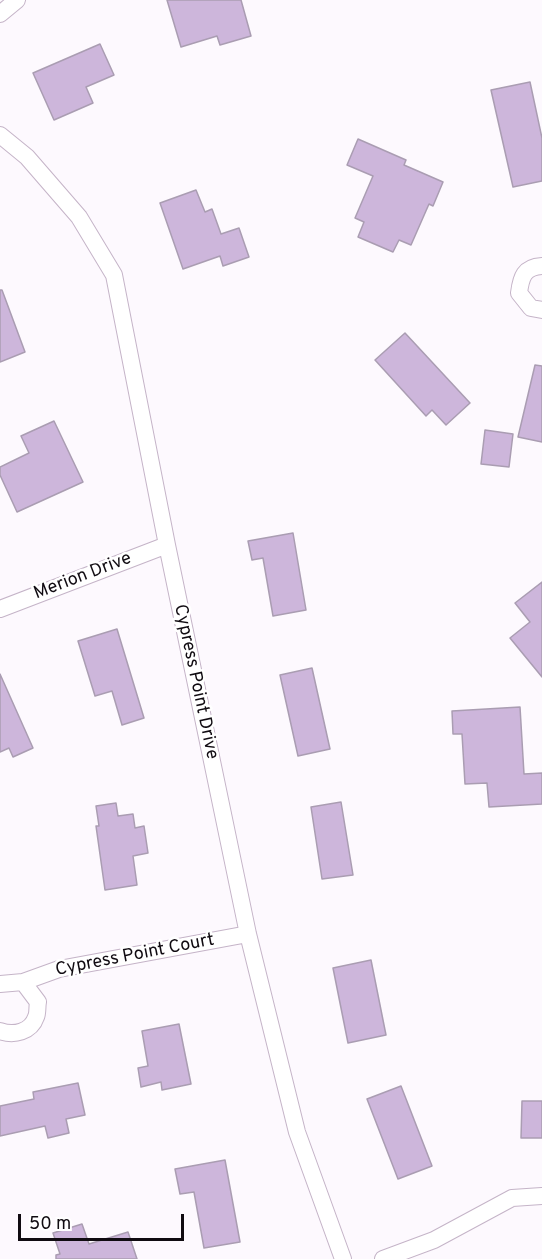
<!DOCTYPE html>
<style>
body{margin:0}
#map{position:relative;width:542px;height:1259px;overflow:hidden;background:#fdf9fe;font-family:Overpass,sans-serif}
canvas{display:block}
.scale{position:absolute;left:18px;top:1214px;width:166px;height:27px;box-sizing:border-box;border:3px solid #100b11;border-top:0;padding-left:8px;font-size:18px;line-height:21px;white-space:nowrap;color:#100b11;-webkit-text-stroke:4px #fff;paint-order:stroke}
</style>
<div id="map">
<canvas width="542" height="1259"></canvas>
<div class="scale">50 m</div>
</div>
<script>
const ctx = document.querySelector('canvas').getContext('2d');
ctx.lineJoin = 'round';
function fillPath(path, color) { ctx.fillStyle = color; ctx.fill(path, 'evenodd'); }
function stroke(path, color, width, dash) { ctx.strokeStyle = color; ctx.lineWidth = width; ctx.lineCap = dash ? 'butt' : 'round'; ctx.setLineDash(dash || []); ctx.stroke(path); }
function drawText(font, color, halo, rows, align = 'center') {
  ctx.font = font + ' Overpass,sans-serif'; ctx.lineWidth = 5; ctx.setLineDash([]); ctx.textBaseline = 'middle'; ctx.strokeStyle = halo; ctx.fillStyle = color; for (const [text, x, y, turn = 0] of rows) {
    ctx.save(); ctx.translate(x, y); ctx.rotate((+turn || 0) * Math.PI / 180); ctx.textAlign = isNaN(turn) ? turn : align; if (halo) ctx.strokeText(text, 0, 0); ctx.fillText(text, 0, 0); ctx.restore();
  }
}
const building = new Path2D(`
 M 167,0 L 241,0 L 251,36 L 220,45 L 217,36 L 181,47 Z
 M 100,44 L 114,75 L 86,87 L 93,103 L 54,120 L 33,73 Z
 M 530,82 L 542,138 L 542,181 L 513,187 L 491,90 Z
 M 358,139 L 406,160 L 404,165 L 443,182 L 433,206 L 429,204 L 411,245 L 399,240 L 393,252 L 358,237 L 364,222 L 355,218 L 373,176 L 347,165 Z
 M 196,190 L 205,212 L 212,209 L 221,234 L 239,228 L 249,257 L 223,266 L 220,256 L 183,269 L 160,203 Z
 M 0,290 L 2,290 L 25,352 L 0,362 Z
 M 405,333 L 470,403 L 446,425 L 432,410 L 426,416 L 375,360 Z
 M 535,365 L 542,366 L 542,442 L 518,437 Z
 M 54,421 L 83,482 L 17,512 L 0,475 L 0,467 L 29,453 L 21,436 Z
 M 485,430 L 513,434 L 509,467 L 481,464 Z
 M 293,533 L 306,610 L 273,616 L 263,558 L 252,560 L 248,541 Z
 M 542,582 L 542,677 L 510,638 L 530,622 L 515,603 Z
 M 117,629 L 144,718 L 122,725 L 112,691 L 95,696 L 78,641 Z
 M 312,668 L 330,749 L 298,756 L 280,675 Z
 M 0,674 L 33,748 L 13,757 L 9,748 L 0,752 Z
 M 520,707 L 524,774 L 542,773 L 542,804 L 489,807 L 487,783 L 465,784 L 462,734 L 453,734 L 452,711 Z
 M 341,802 L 353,875 L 322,879 L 311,807 Z
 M 116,803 L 118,816 L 133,814 L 135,828 L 144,826 L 148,853 L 133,856 L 137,885 L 105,890 L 96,826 L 99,826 L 96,806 Z
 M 371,960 L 386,1035 L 348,1043 L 333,968 Z
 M 179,1024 L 191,1084 L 162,1090 L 161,1082 L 141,1087 L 138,1068 L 148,1066 L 142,1031 Z
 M 78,1083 L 85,1115 L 66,1119 L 69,1133 L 48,1138 L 45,1126 L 0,1136 L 0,1106 L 34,1099 L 33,1092 Z
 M 401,1086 L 432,1166 L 398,1179 L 367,1099 Z
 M 522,1101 L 542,1101 L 542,1138 L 521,1138 Z
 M 225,1160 L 240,1242 L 204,1248 L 194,1192 L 180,1194 L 175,1169 Z
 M 82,1224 L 89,1244 L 128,1232 L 137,1259 L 56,1259 L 56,1255 L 60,1254 L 53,1233 Z`);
fillPath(building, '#cdb6db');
stroke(building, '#aa9db2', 1.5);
const minor = new Path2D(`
 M 0,14 L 17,0
 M 0,135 L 27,157 L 79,217 L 114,275 L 167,545 L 248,934 L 297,1132 L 343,1259
 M 542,266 C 524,267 521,277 519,293 L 531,308 L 542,310
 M 0,609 L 167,545
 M 0,984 L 23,982 L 59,969 L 248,934
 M 0,1031 C 14,1036 31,1032 36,1017 C 38,1013 37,1006 38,1002 L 23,982
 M 383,1259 L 434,1240 L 512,1198 L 542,1196`);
stroke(minor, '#c5b4c8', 18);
stroke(minor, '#fff', 16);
drawText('18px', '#100b11', '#fff', [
 ["Merion Drive",83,577,-21],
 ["Cypress Point Drive",195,682,78],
 ["Cypress Point Court",135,956,-11]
]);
</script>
